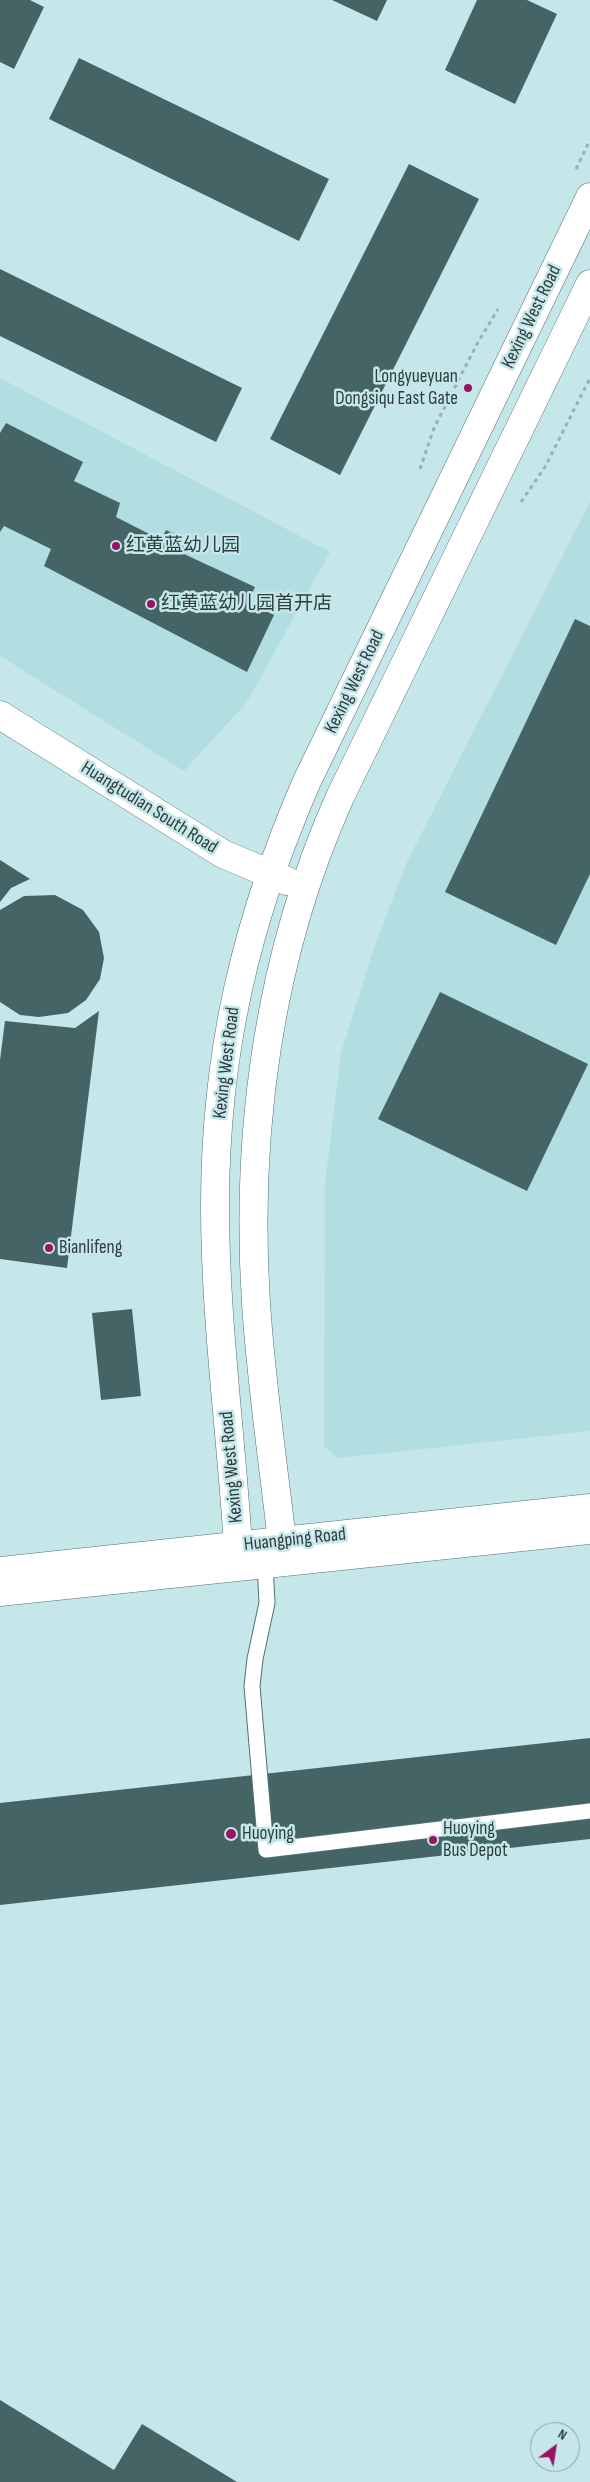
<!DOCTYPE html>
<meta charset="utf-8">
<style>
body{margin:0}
#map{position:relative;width:590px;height:2482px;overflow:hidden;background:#c5e7ea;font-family:"Sofia Sans Condensed",sans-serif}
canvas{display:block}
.north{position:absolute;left:530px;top:2422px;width:50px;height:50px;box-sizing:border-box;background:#c5e7ea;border:1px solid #89a3a5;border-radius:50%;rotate:31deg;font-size:14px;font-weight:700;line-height:20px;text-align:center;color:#2f3d3e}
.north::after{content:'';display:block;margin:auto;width:18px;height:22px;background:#9c1261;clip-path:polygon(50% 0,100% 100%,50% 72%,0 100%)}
</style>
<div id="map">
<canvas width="590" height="2482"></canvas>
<div class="north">N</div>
</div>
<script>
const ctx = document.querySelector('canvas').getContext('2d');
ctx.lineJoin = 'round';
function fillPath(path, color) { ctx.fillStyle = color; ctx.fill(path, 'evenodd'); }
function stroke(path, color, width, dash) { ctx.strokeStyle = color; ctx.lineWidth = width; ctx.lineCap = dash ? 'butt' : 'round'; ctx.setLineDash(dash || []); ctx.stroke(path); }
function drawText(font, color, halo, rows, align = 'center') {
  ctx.font = font + ' "Sofia Sans Condensed","Noto Sans SC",sans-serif'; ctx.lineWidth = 5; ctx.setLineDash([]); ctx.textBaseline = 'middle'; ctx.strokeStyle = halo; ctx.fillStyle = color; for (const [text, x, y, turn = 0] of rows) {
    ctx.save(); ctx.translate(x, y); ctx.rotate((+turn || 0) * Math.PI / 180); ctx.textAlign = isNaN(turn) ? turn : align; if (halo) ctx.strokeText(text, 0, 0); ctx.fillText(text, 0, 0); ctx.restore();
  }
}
fillPath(new Path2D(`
 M 0,378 L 330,552 L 247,702 L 184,771 L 0,656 Z
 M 590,502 L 590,1431 L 339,1458 L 324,1447 L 325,1185 L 341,1053 L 375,945 L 407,862 Z`), '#b2dde1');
fillPath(new Path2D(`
 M 0,0 L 30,0 L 44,7 L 14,69 L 0,62 Z
 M 332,0 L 387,0 L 377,21 Z
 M 477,0 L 527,0 L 557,14 L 515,104 L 445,70 Z
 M 79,58 L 329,179 L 299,241 L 49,119 Z
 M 409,164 L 479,199 L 340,475 L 270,439 Z
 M 0,269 L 242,388 L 216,442 L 0,336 Z
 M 6,423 L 83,462 L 74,481 L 120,503 L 116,517 L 161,540 L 166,530 L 191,542 L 184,554 L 255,587 L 248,602 L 274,615 L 247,672 L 44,566 L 51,549 L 4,526 L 0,532 L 0,433 Z
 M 575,619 L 590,626 L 590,874 L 556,945 L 445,892 Z
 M 0,860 L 30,879 L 11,888 L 0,902 Z
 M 55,895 L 83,910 L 99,932 L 104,958 L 100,979 L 86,1000 L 68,1013 L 39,1017 L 20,1015 L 0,1002 L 0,910 L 24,896 Z
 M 440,992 L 588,1064 L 527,1191 L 378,1119 Z
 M 99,1011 L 67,1268 L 0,1259 L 0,1060 L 5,1021 L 75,1028 Z
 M 132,1309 L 141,1396 L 101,1400 L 92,1313 Z
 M 590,1738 L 590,1839 L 0,1905 L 0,1803 Z
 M 0,2400 L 114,2470 L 142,2424 L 237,2482 L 0,2482 Z`), '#456466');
const lane = new Path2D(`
 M 265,1564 L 267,1603 L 255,1659 L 252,1686 L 266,1850 L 590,1811`);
const secondary = new Path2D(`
 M 0,715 L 223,854 L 287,881
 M 238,1546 C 231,1433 215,1319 215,1206 C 215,1053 246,921 307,781 L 590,197
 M 265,1564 L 282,1541 C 273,1462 261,1382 256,1303 C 245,1131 269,955 340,797 L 590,284
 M 0,1571 L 590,1508
 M 0,1592 L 590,1530`);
stroke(lane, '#527173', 17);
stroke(secondary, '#527173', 29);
stroke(new Path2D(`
 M 576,169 L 590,140
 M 420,469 L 434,428 L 477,344 L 498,309
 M 521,502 L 545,467 L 590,378`), '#96b2b4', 3, [4, 4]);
stroke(lane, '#fff', 15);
stroke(secondary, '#fff', 28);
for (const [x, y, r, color] of [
 [468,388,5,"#9c1261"],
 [116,546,5,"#9c1261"],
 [151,604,5,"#9c1261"],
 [49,1248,5,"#9c1261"],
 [231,1834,6,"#9c1261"],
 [433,1840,5,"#9c1261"]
]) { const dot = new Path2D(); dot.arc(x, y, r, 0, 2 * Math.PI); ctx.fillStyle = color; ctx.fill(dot); stroke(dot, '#c5e7ea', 2); }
drawText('19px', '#2f3d3e', '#c5e7ea', [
 ["Kexing West Road",532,317,-64],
 ["Kexing West Road",355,682,-64],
 ["Huangtudian South Road",149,808,32],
 ["Kexing West Road",227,1063,-83],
 ["Kexing West Road",232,1467,-95],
 ["Huangping Road",295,1540,-6]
]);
drawText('19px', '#2f3d3e', '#c5e7ea', [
 ["Longyueyuan",458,377,"right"],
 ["Dongsiqu East Gate",458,399,"right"],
 ["红黄蓝幼儿园",126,546],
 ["红黄蓝幼儿园首开店",161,604],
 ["Bianlifeng",59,1248],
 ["Huoying",443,1829],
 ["Bus Depot",443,1851],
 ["Huoying",242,1834]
], 'left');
</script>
